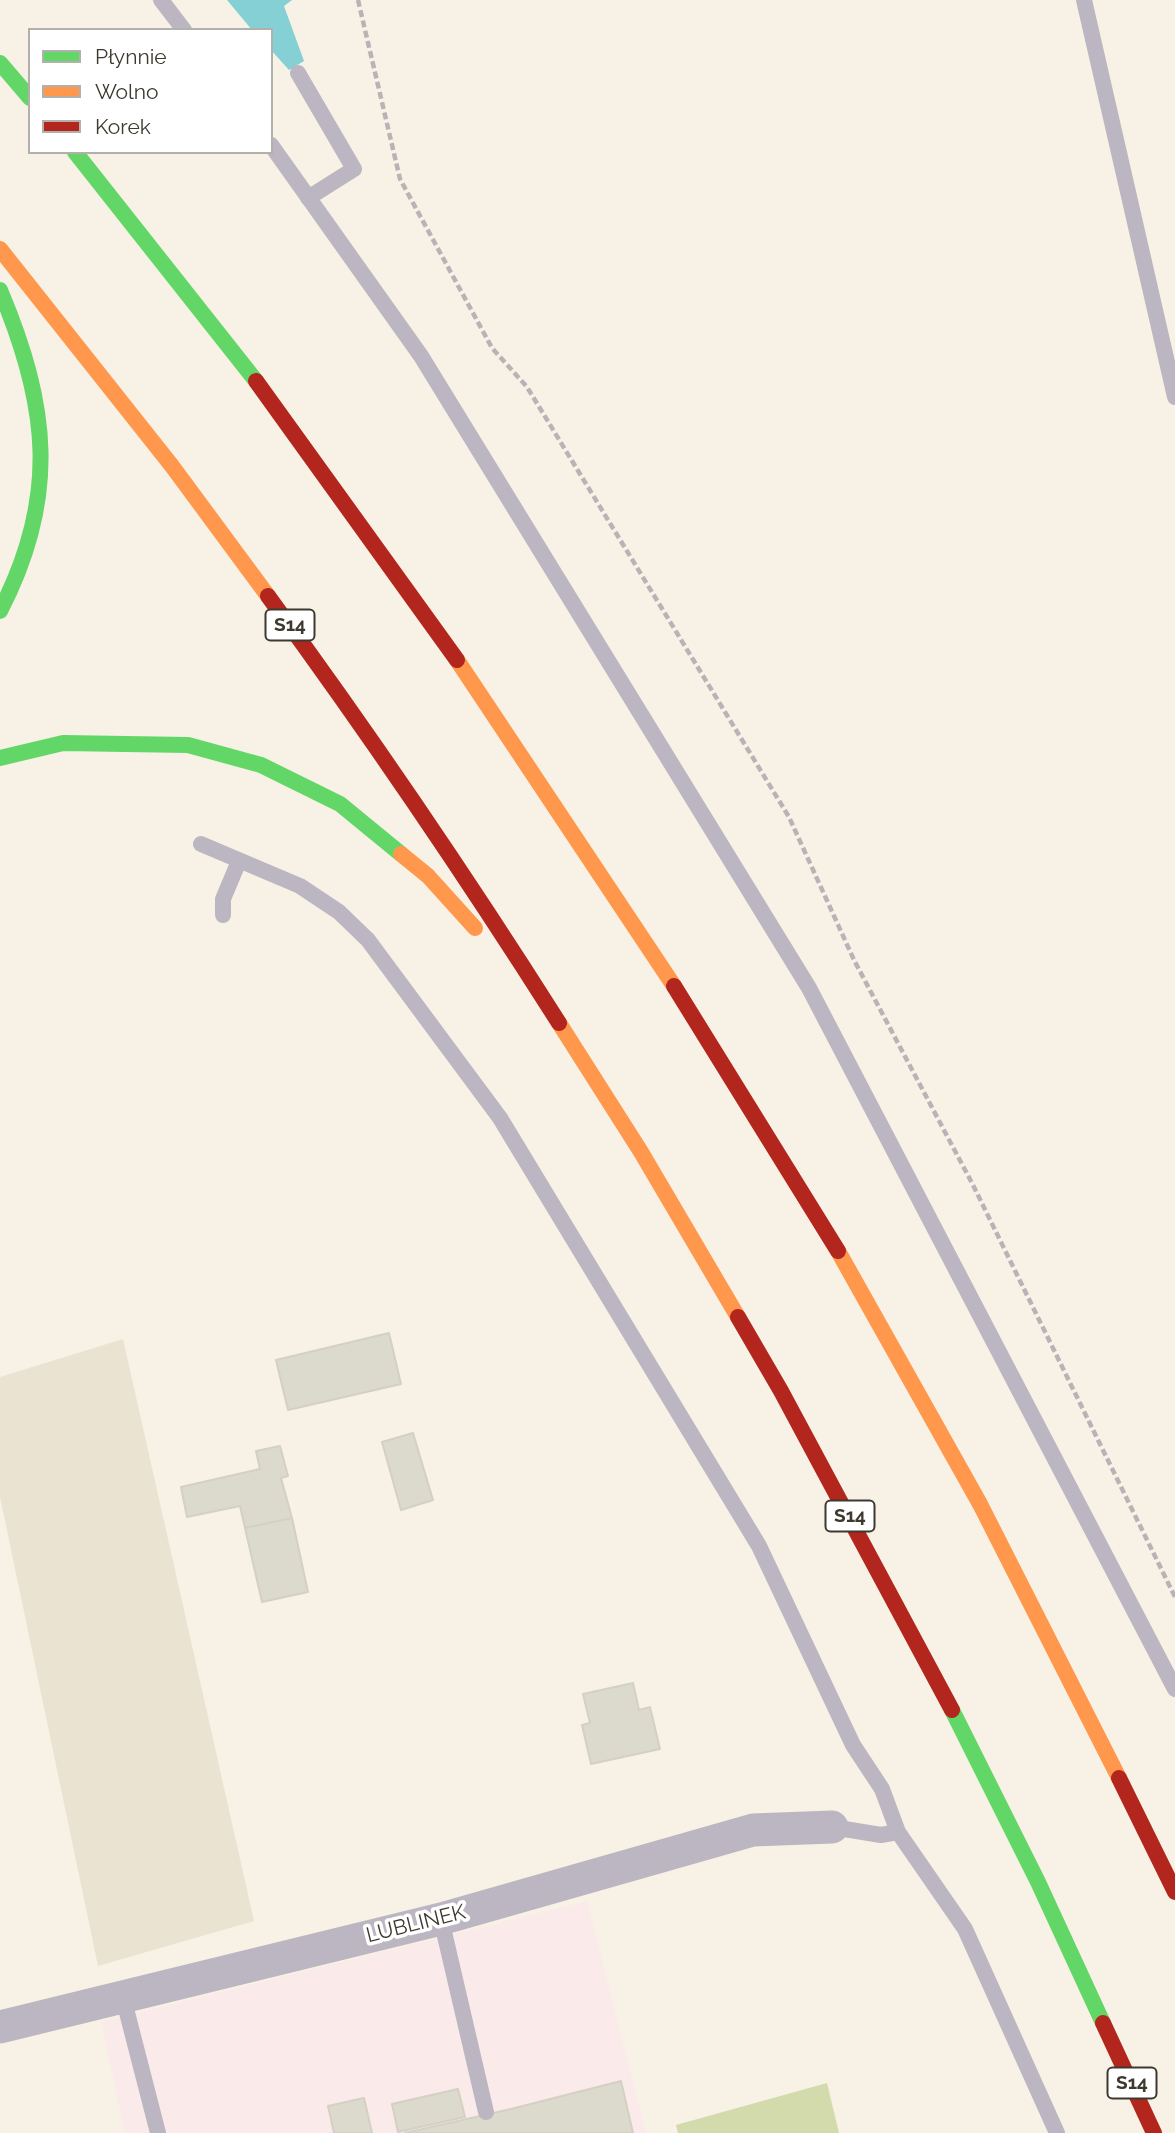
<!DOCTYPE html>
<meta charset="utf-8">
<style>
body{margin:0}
#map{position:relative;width:1175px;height:2133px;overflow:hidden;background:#f7f2e5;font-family:Raleway,sans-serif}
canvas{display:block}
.legend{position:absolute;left:28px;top:28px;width:245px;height:126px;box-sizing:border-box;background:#fff;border:2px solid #b1b0ab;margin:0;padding:9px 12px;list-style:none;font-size:21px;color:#3d392e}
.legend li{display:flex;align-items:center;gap:14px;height:35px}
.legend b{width:35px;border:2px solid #b1b0ab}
</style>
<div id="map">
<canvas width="1175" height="2133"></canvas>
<ul class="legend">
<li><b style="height:9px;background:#63d668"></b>Płynnie</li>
<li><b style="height:9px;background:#ff974d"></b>Wolno</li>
<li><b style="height:9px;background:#b3261e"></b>Korek</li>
</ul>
</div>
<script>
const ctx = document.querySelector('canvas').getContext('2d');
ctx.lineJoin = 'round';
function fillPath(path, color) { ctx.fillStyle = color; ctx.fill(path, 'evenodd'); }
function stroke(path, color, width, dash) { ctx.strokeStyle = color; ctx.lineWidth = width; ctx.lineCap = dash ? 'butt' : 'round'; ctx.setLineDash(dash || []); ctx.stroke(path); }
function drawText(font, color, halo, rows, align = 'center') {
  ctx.font = font + ' Raleway,sans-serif'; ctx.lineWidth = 7; ctx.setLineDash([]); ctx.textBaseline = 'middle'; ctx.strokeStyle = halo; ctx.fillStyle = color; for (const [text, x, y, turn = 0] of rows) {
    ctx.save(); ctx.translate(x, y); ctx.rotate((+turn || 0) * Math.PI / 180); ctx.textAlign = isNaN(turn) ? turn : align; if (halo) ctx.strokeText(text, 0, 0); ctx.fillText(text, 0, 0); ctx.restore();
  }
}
fillPath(new Path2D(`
 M 123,1339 L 254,1921 L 98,1966 L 0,1497 L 0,1377 Z`), '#eae3d2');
fillPath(new Path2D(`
 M 587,1901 L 646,2133 L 125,2133 L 101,2022 Z`), '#faeaea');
fillPath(new Path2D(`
 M 827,2083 L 839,2133 L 678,2133 L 676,2125 Z`), '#d3dbac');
fillPath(new Path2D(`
 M 227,0 L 292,0 L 284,6 L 304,61 L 289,70 L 271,50 L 271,30 L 252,30 Z`), '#84d0d4');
const building = new Path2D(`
 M 389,1333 L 401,1384 L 288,1410 L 276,1360 Z
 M 413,1433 L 433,1500 L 401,1510 L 382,1442 Z
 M 280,1446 L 288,1476 L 281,1478 L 292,1518 L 245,1528 L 240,1506 L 187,1517 L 181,1487 L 260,1469 L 256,1451 Z
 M 292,1518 L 308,1592 L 262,1602 L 245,1528 Z
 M 633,1683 L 639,1710 L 650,1707 L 660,1749 L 591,1764 L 582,1725 L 590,1723 L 583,1694 Z
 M 621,2081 L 633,2133 L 405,2133 L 511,2109 Z
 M 458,2089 L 465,2117 L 398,2132 L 392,2104 Z
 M 364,2098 L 372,2133 L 334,2133 L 328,2106 Z`);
fillPath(building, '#dcd9cd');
stroke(building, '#d4d0c4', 2);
stroke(new Path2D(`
 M 358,0 L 400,179 L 492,348 L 527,387 L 789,817 L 854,960 L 973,1185 L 1175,1597`), '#b8b3b7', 4.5, [7, 3.5]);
stroke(new Path2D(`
 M 161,0 L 184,30
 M 1084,0 L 1175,397
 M 298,73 L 354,169 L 308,198
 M 271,145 L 421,356 L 809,988 L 1175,1689
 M 201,844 L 300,886 L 339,912 L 368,940 L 500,1118 L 759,1546 L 853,1745 L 882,1789 L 898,1832 L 965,1929 L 1057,2133
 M 223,915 L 223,899 L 239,861
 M 832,1827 L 881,1835 L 898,1832
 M 441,1919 L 486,2112
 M 123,1997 L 158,2133`), '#bcb6c2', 16);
stroke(new Path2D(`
 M 0,2027 L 441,1919 L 753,1830 L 832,1827`), '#bcb6c2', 33);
stroke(new Path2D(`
 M 0,63 L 30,98
 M 75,152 L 256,381
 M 0,290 C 49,406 59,497 0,611
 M 0,758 L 63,743 L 188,745 L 261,765 L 340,804 L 401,854
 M 952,1710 L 1038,1882 L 1103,2023`), '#63d668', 16);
stroke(new Path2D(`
 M 0,249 L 172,466 L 268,596
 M 457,660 L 674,986
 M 401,854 L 428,876 L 475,928
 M 559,1023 L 641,1152 L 738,1317
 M 838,1251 L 980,1504 L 1119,1778`), '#ff974d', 16);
stroke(new Path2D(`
 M 256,381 L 457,660
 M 268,596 C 370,735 467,878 559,1023
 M 674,986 L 838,1251
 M 738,1317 L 781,1391 L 952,1710
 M 1119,1778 L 1175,1892
 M 1103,2023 L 1154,2133`), '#b3261e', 16);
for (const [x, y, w] of [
 [290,625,49],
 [850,1516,49],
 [1132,2083,49]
]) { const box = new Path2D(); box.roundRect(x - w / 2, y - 15.5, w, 31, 5); ctx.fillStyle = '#fff'; ctx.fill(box); stroke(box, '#3d392e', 2); }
drawText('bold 19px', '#3d392e', null, [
 ["S14",290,625],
 ["S14",850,1516],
 ["S14",1132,2083]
]);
drawText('21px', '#3d392e', '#fff', [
 ["LUBLINEK",416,1924,-14]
]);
</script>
